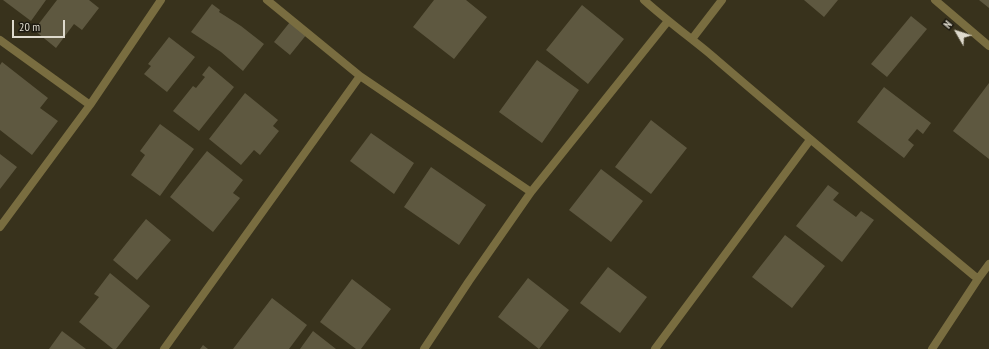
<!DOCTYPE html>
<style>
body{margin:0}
#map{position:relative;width:989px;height:349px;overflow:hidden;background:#38321c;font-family:"PT Sans Narrow",sans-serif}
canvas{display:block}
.north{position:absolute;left:937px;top:12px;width:40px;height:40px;-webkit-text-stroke:3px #1d1a10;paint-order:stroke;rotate:309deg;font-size:11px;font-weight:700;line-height:16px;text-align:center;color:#dedacd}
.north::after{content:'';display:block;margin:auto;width:14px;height:18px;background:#dedacd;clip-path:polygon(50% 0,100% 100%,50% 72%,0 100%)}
.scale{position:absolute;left:12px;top:20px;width:53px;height:18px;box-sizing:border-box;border:2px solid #dedacd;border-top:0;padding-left:5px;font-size:12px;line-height:14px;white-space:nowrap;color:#dedacd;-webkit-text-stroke:3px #1d1a10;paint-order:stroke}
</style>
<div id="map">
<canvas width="989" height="349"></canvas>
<div class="north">N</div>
<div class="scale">20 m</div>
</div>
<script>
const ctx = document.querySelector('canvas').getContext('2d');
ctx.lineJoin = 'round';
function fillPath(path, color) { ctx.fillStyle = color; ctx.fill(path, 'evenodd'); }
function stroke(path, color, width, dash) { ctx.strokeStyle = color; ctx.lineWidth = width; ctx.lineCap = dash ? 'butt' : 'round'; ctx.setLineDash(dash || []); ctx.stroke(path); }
fillPath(new Path2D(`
 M 3,0 L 46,0 L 31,21 Z
 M 57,0 L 89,0 L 99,8 L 82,30 L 74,24 L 56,48 L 34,30 Z
 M 434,0 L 466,0 L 487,17 L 454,59 L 413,27 Z
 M 804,0 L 838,0 L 824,17 Z
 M 979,0 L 989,0 L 989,8 Z
 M 212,4 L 220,10 L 219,12 L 241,26 L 264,44 L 243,71 L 221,52 L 191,32 Z
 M 582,5 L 624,39 L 588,84 L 546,50 Z
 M 911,16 L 927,29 L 887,77 L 871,64 Z
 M 290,22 L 307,34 L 290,55 L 274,42 Z
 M 169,37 L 195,57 L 167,92 L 144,74 L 151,66 L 148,64 Z
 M 537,60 L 579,90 L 542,143 L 499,112 Z
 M 2,62 L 48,98 L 40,108 L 58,121 L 32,155 L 0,130 L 0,65 Z
 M 209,66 L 234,87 L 199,131 L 173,111 L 193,86 L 196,88 L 205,77 L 202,75 Z
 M 989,83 L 989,159 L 953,131 Z
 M 884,87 L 931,123 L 923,134 L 917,129 L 908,140 L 914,145 L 904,158 L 857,122 Z
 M 245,93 L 278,120 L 273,126 L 279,131 L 260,155 L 254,150 L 241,165 L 209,139 Z
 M 651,120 L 687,148 L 651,194 L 615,167 Z
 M 160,124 L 194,149 L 160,196 L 131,175 L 145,155 L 140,151 Z
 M 371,133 L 414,163 L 394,194 L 350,161 Z
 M 207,151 L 243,180 L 233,193 L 240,198 L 213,232 L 170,197 Z
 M 0,154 L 17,167 L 0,189 Z
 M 431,167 L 486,205 L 459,245 L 404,207 Z
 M 601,169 L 643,201 L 611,242 L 569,210 Z
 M 828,185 L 839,193 L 833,200 L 856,217 L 861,211 L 874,220 L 842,262 L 796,226 Z
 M 146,219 L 171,240 L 137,280 L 113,260 Z
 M 785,235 L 825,266 L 792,308 L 752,277 Z
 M 608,267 L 647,297 L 620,333 L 580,303 Z
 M 110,273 L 150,306 L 116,349 L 113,349 L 79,322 L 99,297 L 94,294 Z
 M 528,278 L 569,310 L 539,349 L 498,317 Z
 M 352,279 L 391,309 L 361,349 L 356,349 L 320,322 Z
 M 272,298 L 307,325 L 289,349 L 233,349 Z
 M 62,331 L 86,349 L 49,349 Z
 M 313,331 L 336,349 L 300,349 Z
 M 203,345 L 208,349 L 200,349 Z`), '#5e5840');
stroke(new Path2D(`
 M 267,0 L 360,76 L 531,192
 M 644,0 C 665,19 688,36 710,54 C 798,130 888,204 978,279
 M 935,0 L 989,46
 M 692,39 L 722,0
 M 0,40 L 90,105
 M 0,227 L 90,105 L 161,0
 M 164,349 L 360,76
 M 424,349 L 469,281 L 531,192 L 668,21
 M 655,349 L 810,140
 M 932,349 L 978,279 L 989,264`), '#796d40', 8);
</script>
